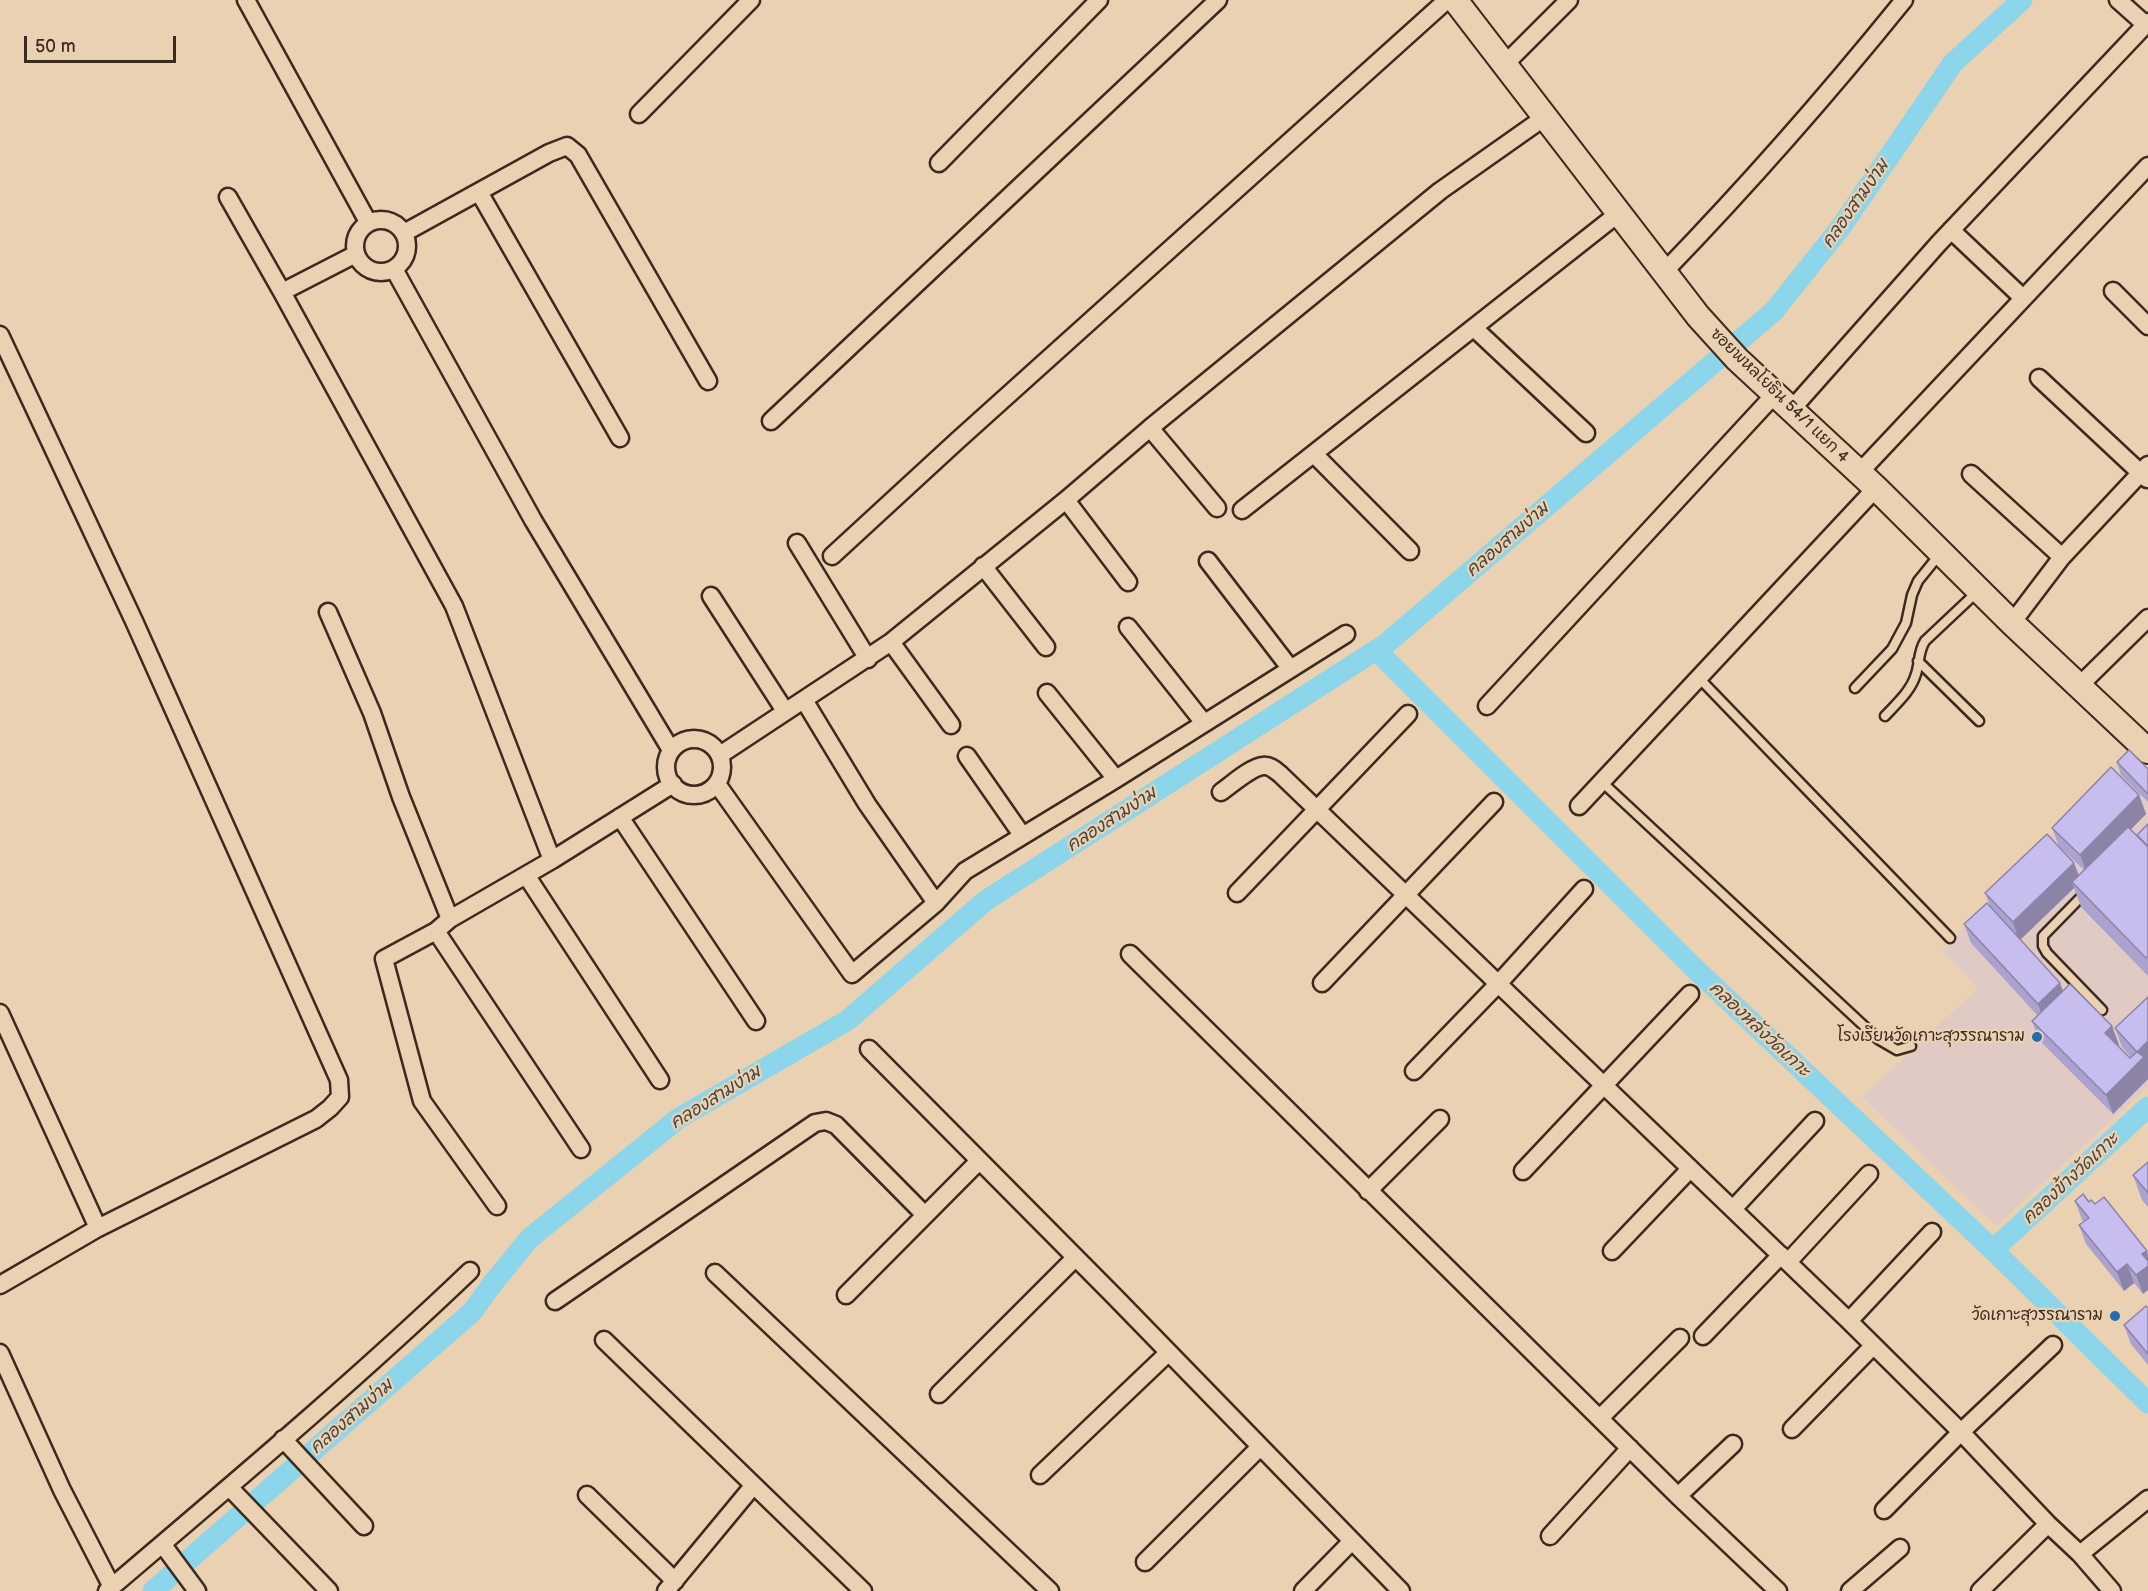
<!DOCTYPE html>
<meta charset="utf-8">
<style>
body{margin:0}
#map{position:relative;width:2148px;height:1591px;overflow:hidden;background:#e9d1b2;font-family:"Balsamiq Sans",sans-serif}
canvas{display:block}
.scale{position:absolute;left:24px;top:36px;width:152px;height:27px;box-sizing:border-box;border:3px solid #3b2a1e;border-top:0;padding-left:8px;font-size:18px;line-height:21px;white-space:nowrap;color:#3b2a1e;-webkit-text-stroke:4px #e9d1b2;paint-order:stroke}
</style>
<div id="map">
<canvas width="2148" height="1591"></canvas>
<div class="scale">50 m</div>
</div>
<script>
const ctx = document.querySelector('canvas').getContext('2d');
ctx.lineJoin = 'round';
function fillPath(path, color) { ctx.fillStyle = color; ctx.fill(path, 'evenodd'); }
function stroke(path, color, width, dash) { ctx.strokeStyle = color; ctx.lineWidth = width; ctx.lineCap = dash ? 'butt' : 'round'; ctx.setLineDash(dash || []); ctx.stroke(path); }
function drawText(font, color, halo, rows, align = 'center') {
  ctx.font = font + ' "Balsamiq Sans","Playpen Sans Thai",sans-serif'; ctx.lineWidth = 4.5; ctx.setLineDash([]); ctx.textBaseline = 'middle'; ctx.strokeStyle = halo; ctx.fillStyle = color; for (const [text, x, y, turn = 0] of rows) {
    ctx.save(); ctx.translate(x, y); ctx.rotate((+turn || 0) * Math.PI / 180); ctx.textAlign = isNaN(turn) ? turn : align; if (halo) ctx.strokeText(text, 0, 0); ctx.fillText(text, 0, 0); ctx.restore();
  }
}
fillPath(new Path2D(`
 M 2129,751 L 2148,770 L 2148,1086 L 1996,1226 L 1862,1097 L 1978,988 L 1942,951 Z`), '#dfcbc4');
stroke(new Path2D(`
 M 1376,650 L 1691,965 L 1993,1250 L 2148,1403
 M 1993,1250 L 2148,1107
 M 153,1591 L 472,1312 L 493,1283 L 530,1238 L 679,1118 L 848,1020 L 985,901 L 1387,643 L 1774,311 L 1841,227 L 1953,63 L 2022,0`), '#8bd6eb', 21);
const lane = new Path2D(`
 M 1918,661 L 1979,721
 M 1699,678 L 1950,938
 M 1855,688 L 1892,649 L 1906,623 L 1912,595 L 1918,581 L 1939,555
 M 1885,716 C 1897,703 1911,691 1916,674 C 1920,662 1918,652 1925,641 L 1977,592
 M 1602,782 L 1878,1039 L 1897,1050 L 1911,1046
 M 2086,892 L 2043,936 L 2043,946 L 2047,953 L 2102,1010`);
const street = new Path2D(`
 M 246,0 L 368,222
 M 2118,0 L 2146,25
 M 1504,65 L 1569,0
 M 639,114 L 751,0
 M 939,163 L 1099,0
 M 479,192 L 620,438
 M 228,197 L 282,292 L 454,606 L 552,860
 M355 246a26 26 0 1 1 52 0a26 26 0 1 1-52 0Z
 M 1951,230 L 2023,298
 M 404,233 L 549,153 L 567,146 L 578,155 L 708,381
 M 394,269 L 533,520 L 671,750
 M 1665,271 C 1749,184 1828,94 1904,0
 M 2113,291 L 2148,326
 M 282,292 L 356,254
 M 1474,328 L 1586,433
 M 0,335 L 134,621 L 339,1080 L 340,1097 L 330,1108 L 316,1119 L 98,1228 L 0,1285
 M 2039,378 L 2147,479
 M 1791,410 L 1939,243 L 2148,22
 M 771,421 L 1218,0
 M 1150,428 L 1217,508
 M 1315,455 L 1410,551
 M 1859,473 L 2148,166
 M 1971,474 L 2062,557
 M 1066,500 L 1128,582
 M 1242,510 L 1619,213
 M 797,543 L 868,659
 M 832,556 L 957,441 L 1447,0
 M 1208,561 L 1290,668
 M 983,566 L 1046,647
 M 711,596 L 785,711
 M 328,612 L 372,713 L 401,797 L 450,919
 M 2012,623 L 2062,557 L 2148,465
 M 1128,627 L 1204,723
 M 891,642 L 951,725
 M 2079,686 L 2148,618
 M 1047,693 L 1116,779
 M 804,700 L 867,804 L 936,903 L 965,871 L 1116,779 L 1346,634
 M 1487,706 L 1775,394
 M666 767a28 28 0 1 1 56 0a28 28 0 1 1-56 0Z
 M 720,755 L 891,642 L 1066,500 L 1150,428 L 1440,191 L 1545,117
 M 967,756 L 1022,835
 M 717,784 L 852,974 L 936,903
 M 1221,792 C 1231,785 1251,767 1263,766 C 1270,765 1275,770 1280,774 L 1849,1321 L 1961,1432 L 2048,1524 L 2080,1554 L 2112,1591
 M 1579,806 L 1876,488
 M 620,817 L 756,1021
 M 526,875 L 660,1080
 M 1237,893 L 1408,714
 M 436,931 L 581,1149
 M 1130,954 L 1678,1496 L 1778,1591
 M 1322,983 L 1494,802
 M 0,1013 L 98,1228
 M 869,1049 L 1114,1296 L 1401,1591
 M 1414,1071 L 1498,984 L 1584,889
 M 1523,1171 L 1690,994
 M 1368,1191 L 1440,1119
 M 497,1206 L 422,1101 L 384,959 L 436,931 L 450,919 L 552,860 L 673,784
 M 1733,1209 L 1815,1121
 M 1612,1251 L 1690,1169
 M 1788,1262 L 1869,1174
 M 715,1273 L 1050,1591
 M 846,1295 L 979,1161
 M 555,1301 L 815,1123 L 826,1121 L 836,1125 L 924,1214
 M 1849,1321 L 1932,1232
 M 1703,1336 L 1781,1255
 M 604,1340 L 863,1591
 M 0,1353 L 62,1490 L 112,1587
 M 939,1394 L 1075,1258
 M 1600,1418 L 1680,1338
 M 1792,1429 L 1873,1346
 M 283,1439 L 364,1526
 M 1040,1475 L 1168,1353
 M 229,1487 L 329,1591
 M 587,1495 L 675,1581
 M 1678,1496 L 1733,1444
 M 1884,1510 L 1961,1432 L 2053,1345
 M 1550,1536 L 1630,1448
 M 163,1545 L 197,1591
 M 2080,1554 L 2148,1499
 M 1145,1562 L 1260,1447
 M 107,1591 C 230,1486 354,1382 470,1271
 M 666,1591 L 753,1486
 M 1303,1591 L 1352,1541
 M 1850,1591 L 1900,1548
 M 1980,1591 L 2048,1524`);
const secondary = new Path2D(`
 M 1455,0 L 1698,316 L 1737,359 L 1876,488 L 2012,623 L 2148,751`);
stroke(lane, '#3b2a1e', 13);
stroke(street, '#3b2a1e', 21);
stroke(secondary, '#3b2a1e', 28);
stroke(lane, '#e9d1b2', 8);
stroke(street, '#e9d1b2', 16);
stroke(secondary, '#e9d1b2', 24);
fillPath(new Path2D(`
 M 2117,762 L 2148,769 L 2148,802 L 2121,775 Z
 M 2139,795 L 2146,814 L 2131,829 L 2138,837 L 2137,835 L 2148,824 L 2148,976 L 2081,907 L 2074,888 L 2020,940 L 2063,990 L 2112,1026 L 2119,1045 L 2118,1046 L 2130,1058 L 2131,1057 L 2122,1047 L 2115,1028 L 2148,997 L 2148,1079 L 2113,1114 L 2039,1040 L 2032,1021 L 2038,1016 L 1971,943 L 1964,924 L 1990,906 L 1985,893 L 2074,863 L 2078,875 L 2084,870 L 2059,846 L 2052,828 Z
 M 2148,1162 L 2148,1207 L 2142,1200 L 2133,1175 Z
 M 2075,1201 L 2089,1202 L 2095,1204 L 2147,1251 L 2143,1294 L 2134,1283 L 2124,1291 L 2086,1244 L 2079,1225 L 2084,1222 L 2082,1220 Z
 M 2148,1308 L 2148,1365 L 2131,1344 L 2124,1325 Z`), '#aba3ce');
fillPath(new Path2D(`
 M 2139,795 L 2146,814 L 2087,874 L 2080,855 Z
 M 2074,863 L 2081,881 L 2072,882 L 2074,888 L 2019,941 L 2013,922 Z
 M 2060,983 L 2067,1002 L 2045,1023 L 2038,1004 Z
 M 2112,1026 L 2119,1045 L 2112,1052 L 2105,1033 Z
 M 2148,1041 L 2148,1079 L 2113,1114 L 2106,1095 L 2137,1052 Z
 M 2147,1251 L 2148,1254 L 2148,1290 L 2143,1294 L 2136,1275 L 2142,1254 Z
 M 2127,1264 L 2134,1283 L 2124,1291 L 2117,1272 Z`), '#8b84a7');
const building = new Path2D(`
 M 2129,750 L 2148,769 L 2148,794 L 2117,762 Z
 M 2111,767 L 2139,795 L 2080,855 L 2052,828 Z
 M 2148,824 L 2148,846 L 2137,835 Z
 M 2128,827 L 2148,847 L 2148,956 L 2146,958 L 2072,882 Z
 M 2047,834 L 2074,863 L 2013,922 L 1985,893 Z
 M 1987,903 L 2060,983 L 2038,1004 L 1964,924 Z
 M 2070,984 L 2112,1026 L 2105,1033 L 2130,1058 L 2137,1052 L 2144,1057 L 2106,1095 L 2032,1021 Z
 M 2148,997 L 2148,1041 L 2137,1052 L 2115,1028 Z
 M 2148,1162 L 2148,1193 L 2133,1175 Z
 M 2083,1194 L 2089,1202 L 2091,1200 L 2095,1204 L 2104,1197 L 2147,1251 L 2142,1254 L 2148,1261 L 2148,1266 L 2136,1275 L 2127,1264 L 2117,1272 L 2079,1225 L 2089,1218 L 2075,1201 Z
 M 2146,1306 L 2148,1308 L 2148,1354 L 2124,1325 Z`);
fillPath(building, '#c7bdef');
stroke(building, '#8b84a7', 1.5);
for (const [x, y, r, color] of [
 [2037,1037,6,"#1f6fb2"],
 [2115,1316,6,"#1f6fb2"]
]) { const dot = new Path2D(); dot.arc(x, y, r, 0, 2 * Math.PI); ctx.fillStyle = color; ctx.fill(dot); stroke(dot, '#e9d1b2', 2); }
drawText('16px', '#3b2a1e', '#e9d1b2', [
 ["ซอยพหลโยธิน 54/1 แยก 4",1779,396,44]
]);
drawText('16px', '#3b2a1e', '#e9d1b2', [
 ["โรงเรียนวัดเกาะสุวรรณาราม",2025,1037],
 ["วัดเกาะสุวรรณาราม",2103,1316]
], 'right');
drawText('italic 18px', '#47443d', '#e9d1b2', [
 ["คลองสามง่าม",1856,204,-55],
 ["คลองสามง่าม",1508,540,-41],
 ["คลองสามง่าม",1112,820,-33],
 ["คลองหลังวัดเกาะ",1759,1030,43],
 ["คลองสามง่าม",716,1098,-32],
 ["คลองข้างวัดเกาะ",2071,1179,-43],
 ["คลองสามง่าม",352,1417,-41]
]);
</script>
